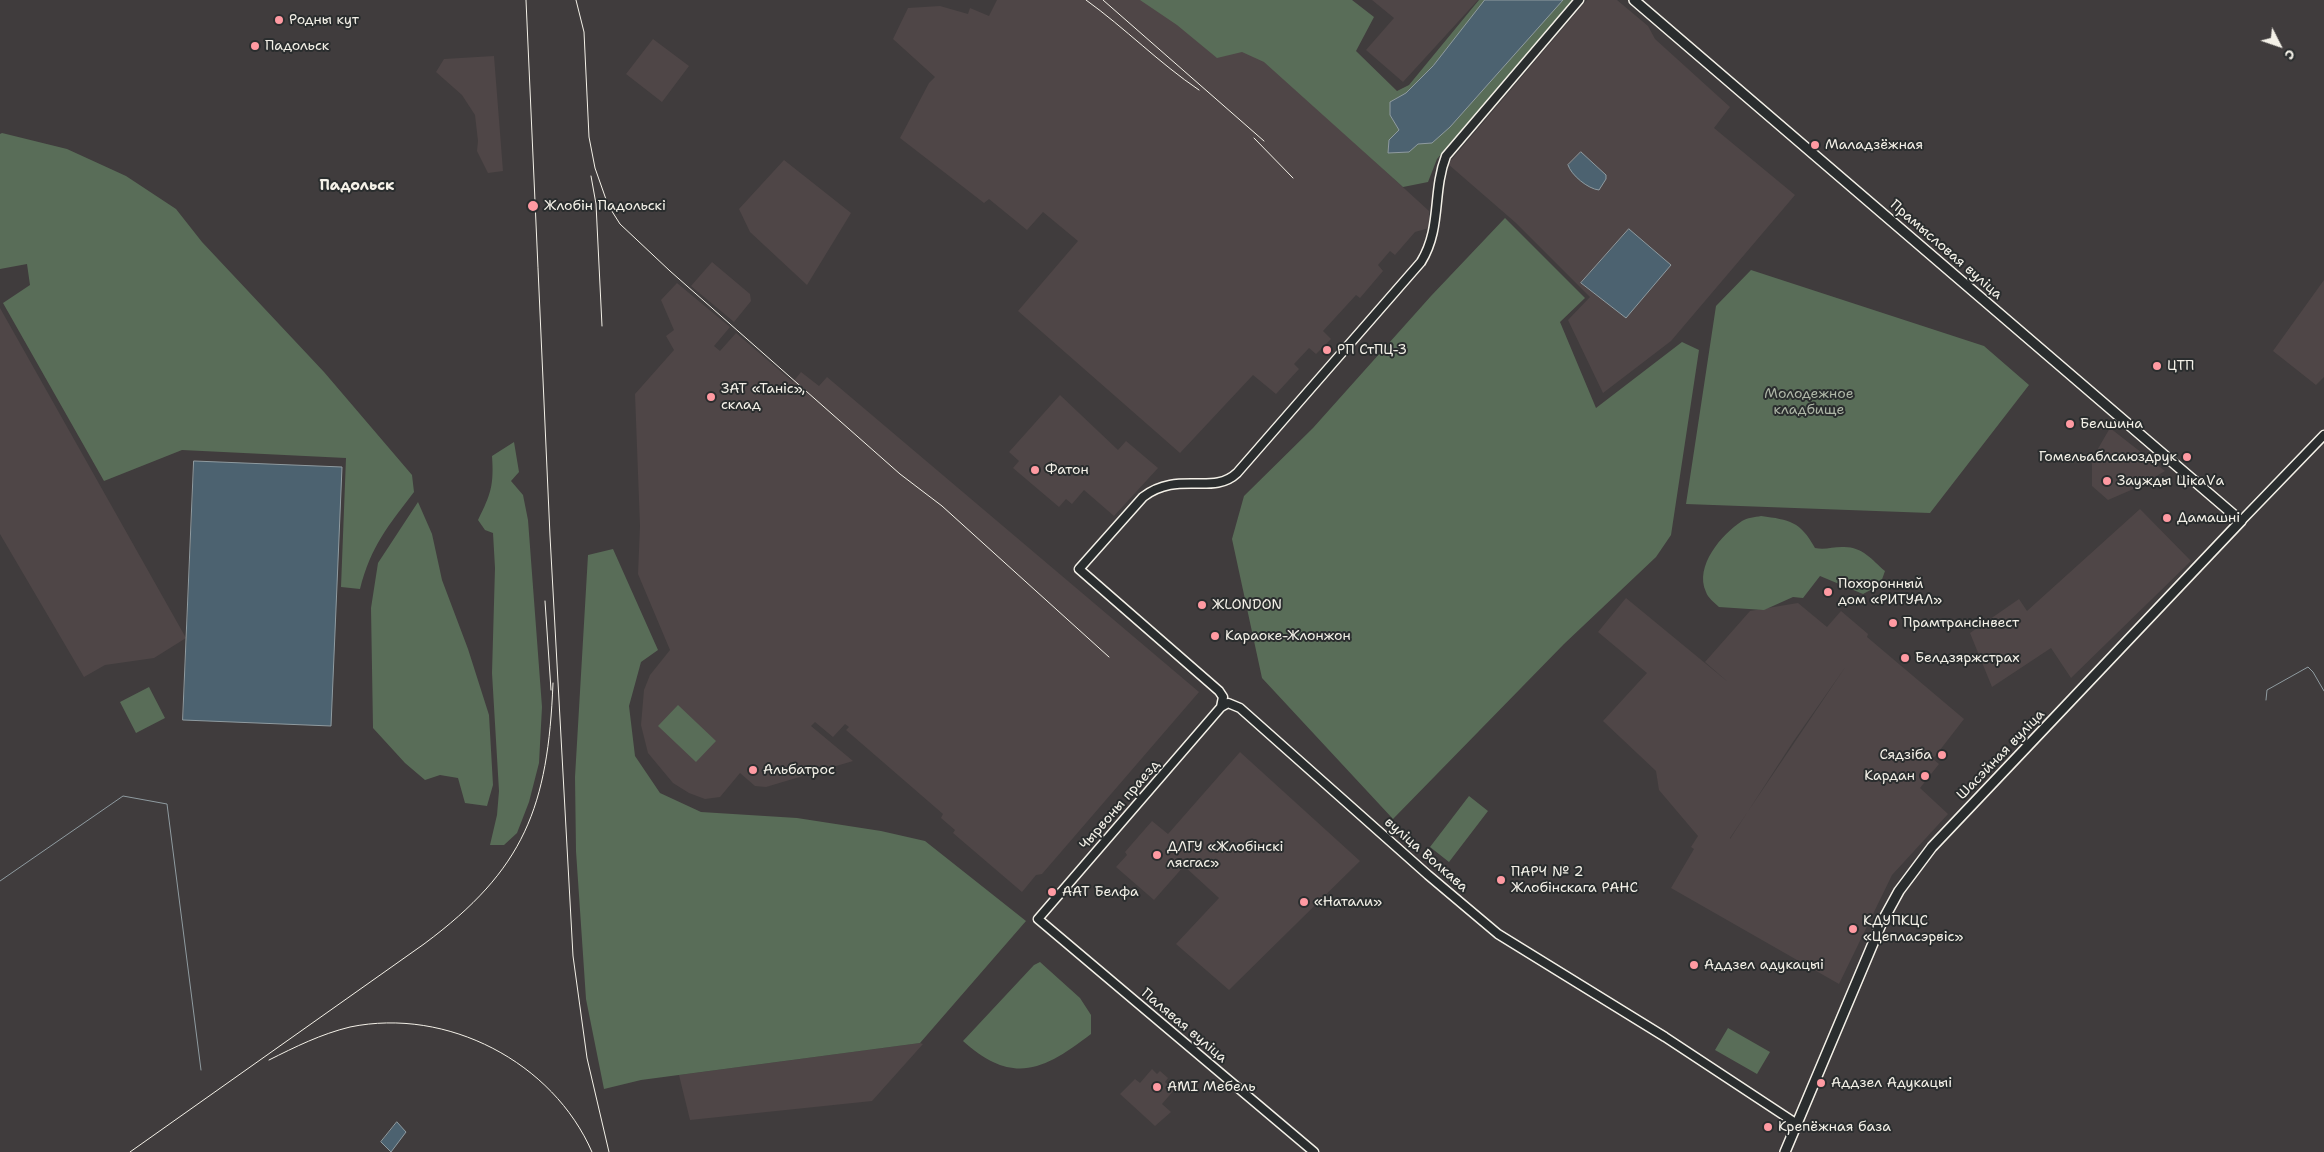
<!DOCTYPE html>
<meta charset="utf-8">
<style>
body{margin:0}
#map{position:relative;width:2324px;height:1152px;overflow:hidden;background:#403c3d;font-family:"Shantell Sans",sans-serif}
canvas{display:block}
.north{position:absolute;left:2254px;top:20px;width:50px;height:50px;-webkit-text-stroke:4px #2a2d2e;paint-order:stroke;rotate:131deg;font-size:14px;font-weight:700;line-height:20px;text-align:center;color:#f4f1e8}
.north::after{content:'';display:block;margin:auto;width:18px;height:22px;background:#f4f1e8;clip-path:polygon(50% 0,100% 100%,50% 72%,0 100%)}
</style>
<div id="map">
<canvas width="2324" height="1152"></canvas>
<div class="north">С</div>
</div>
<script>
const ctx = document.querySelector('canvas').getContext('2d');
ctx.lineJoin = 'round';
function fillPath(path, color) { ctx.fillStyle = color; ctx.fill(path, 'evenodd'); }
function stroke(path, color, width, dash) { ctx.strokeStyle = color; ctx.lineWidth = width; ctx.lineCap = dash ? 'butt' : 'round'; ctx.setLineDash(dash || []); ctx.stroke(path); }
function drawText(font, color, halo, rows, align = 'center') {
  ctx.font = font + ' "Shantell Sans",sans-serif'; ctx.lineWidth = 4; ctx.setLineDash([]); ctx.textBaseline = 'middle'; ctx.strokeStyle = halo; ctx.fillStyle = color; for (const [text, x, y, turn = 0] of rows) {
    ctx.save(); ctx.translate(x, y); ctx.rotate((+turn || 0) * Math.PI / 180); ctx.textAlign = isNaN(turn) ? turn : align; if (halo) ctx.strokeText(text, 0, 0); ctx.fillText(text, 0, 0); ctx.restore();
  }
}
fillPath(new Path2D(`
 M 997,0 L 1143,0 L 1240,38 L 1429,211 L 1429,228 L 1415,232 L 1395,255 L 1390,251 L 1378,265 L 1383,271 L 1360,298 L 1356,295 L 1323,331 L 1331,339 L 1316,354 L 1309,348 L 1294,364 L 1299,369 L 1276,394 L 1253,375 L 1180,453 L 1018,311 L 1078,241 L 1043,212 L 1027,230 L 989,199 L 984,203 L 900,138 L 929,83 L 935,77 L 893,39 L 908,8 L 940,6 L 968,14 L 970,8 L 989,16 Z
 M 1372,0 L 1478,0 L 1403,82 L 1366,50 L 1394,18 Z
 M 1587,0 L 1617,0 L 1648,26 L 1655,39 L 1730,107 L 1714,128 L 1795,195 L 1671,341 L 1603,393 L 1568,320 L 1590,297 L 1516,223 L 1448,164 Z
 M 653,39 L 689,66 L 662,102 L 626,74 Z
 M 494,56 L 503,171 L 488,173 L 477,151 L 478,141 L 475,115 L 462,95 L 436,72 L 444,59 Z
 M 784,160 L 851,213 L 807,285 L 750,232 L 739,209 Z
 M 712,262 L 750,294 L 751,301 L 734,322 L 691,286 Z
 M 2324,280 L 2324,377 L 2316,385 L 2273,351 Z
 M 677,283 L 730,327 L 714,346 L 720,351 L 736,333 L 793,382 L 801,372 L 819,386 L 827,377 L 1199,692 L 1042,874 L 1036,875 L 1022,892 L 953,833 L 955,830 L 941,818 L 943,814 L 846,730 L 849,727 L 845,724 L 833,737 L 815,722 L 811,726 L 853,761 L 766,787 L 755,786 L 740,773 L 720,797 L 705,799 L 689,793 L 673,783 L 648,753 L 641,725 L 644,690 L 650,675 L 670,650 L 638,574 L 640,526 L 635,394 L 674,350 L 666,336 L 674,330 L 661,300 Z
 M 0,308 L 186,638 L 154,658 L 105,665 L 84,677 L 0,534 Z
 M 1060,395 L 1118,450 L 1126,441 L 1158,468 L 1114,516 L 1084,490 L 1072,504 L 1066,499 L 1059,507 L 1013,468 L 1019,461 L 1009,452 Z
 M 2110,428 L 2165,471 L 2138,487 L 2108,500 L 2092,486 L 2092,459 Z
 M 2140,509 L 2191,561 L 2071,678 L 2051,648 L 1992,687 L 1970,633 L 2019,599 L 2027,611 Z
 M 1626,598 L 1728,682 L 1705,662 L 1750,611 L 1798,603 L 1827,627 L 1841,611 L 1868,634 L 1867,637 L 1964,719 L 1933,759 L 1939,764 L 1920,788 L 1948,814 L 1892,875 L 1839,984 L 1671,888 L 1694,849 L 1691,847 L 1698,836 L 1659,790 L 1656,771 L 1603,721 L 1647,673 L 1598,632 ZM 1846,666 L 1730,838 L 1730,839 L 1793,742 Z
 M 1240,752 L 1360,861 L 1229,990 L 1176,944 L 1219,898 L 1184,866 L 1154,900 L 1116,867 L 1127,855 L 1125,852 L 1152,821 L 1168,834 Z
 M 920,1043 L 923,1044 L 872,1101 L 690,1120 L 679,1075 Z
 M 1152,1069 L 1157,1074 L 1160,1071 L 1168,1078 L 1165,1082 L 1174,1090 L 1162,1104 L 1171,1112 L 1155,1126 L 1120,1094 L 1135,1079 L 1140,1083 Z`), '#4f4647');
fillPath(new Path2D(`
 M 1140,0 L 1352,0 L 1374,17 L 1356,51 L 1397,91 L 1409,85 L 1479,0 L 1574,0 L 1437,159 L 1428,182 L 1403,187 L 1264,62 L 1242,52 L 1217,58 L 1177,25 Z
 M 2,133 L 67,149 L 126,176 L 176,209 L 202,242 L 324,372 L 412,475 L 414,492 C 388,526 371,546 360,589 L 341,587 L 346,458 L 182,450 L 104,481 L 3,303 L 30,285 L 27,264 L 0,269 L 0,134 Z
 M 1505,218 L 1585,298 L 1560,322 L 1596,408 L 1682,342 L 1699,350 L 1671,535 L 1656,557 L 1564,644 L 1393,819 L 1262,678 L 1232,539 L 1244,496 L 1313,428 L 1431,296 Z
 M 1751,270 L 1984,346 L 2029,385 L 1930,513 L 1686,504 L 1716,306 Z
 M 514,442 L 519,472 L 511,481 L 523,495 L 528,520 L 542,707 L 539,763 L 529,802 L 517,833 L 504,845 L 490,845 L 497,815 L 499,791 L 492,673 L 495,568 L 493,533 L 485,530 L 478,520 C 491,494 494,485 492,456 Z
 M 418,502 L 432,534 L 442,580 L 468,649 L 489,715 L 493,785 L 487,806 L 465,803 L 458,778 L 440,775 L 425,780 L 405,763 L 373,728 L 371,608 L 378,563 Z
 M 1761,516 C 1790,520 1800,521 1815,548 C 1825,550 1832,547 1842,547 C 1862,546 1871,559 1885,571 L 1880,585 L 1863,594 L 1820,576 L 1803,598 L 1793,597 L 1764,610 L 1719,607 C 1714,602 1708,598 1706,592 C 1694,566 1722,534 1742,521 C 1747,518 1755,517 1761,516 Z
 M 613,549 L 658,650 L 641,662 L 629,706 L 635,756 L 660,793 L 701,812 L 797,818 L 881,831 L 925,841 L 1026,921 L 920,1043 L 641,1080 L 604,1089 L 586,999 L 576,851 L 575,777 L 588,555 Z
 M 149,687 L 165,718 L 136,733 L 120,702 Z
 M 678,705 L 716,741 L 696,762 L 658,726 Z
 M 1469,796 L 1488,811 L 1449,862 L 1430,847 Z
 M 1040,962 L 1080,998 L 1091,1015 L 1091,1034 C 1044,1070 1013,1086 963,1041 L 1034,965 Z
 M 1728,1028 L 1770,1052 L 1757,1074 L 1715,1050 Z`), '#596d58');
const water = new Path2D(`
 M 1485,0 L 1563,0 L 1450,127 L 1432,143 L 1418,144 L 1409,152 L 1388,153 L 1389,140 L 1399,130 L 1390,115 L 1390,102 L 1406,93 L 1433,66 Z
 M 1581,152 L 1606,175 L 1606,179 L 1599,190 C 1588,189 1571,175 1568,165 Z
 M 1629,229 L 1671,265 L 1626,318 L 1581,283 Z
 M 194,461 L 342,467 L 331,726 L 183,720 Z
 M 397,1122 L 406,1132 L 391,1152 L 381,1142 Z`);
fillPath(water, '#4c6270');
stroke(water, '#8f9ba0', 1);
stroke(new Path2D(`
 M 2266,700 L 2267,690 L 2308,667 L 2313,672 L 2324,691
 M 0,881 L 123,796 L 167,804 L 201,1070`), '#8f9ba0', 1);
const tertiary = new Path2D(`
 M 2241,521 L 2324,435
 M 1221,707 L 1223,697 L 1219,691 L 1079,569 L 1143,497 C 1178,470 1213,496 1237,473 L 1421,262 C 1442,228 1432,192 1446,156 L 1579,0
 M 1314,1152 L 1038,919 L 1221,707 L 1228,703 L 1240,708 L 1428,875 L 1498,934 L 1665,1037 L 1797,1124`);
const secondary = new Path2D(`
 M 1634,0 L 2241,521 L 1932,847 L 1899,891 L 1882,922 L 1785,1152`);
stroke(tertiary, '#f4f1e8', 11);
stroke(secondary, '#f4f1e8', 12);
stroke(tertiary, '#2a2d2e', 8);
stroke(secondary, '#2a2d2e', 9);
stroke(new Path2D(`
 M 526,0 L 550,536 L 573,956 L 587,1058 L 609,1152
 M 576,0 L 584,32 L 589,137 L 595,168 L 608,205 L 620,224 L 670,271 L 900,474 L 942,506 L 1109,657
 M 1086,0 C 1125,28 1159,63 1199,90
 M 1103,0 L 1264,141
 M 1254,138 L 1293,178
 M 591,176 L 596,204 L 602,326
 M 545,601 L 551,690
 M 269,1060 C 295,1047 321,1034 350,1027 C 447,1007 553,1062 592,1152
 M 130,1152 L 424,944 C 525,869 548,807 553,683`), '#f4f1e8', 1);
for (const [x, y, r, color] of [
 [279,20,5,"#ff9aa2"],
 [255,46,5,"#ff9aa2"],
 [1815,145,5,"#ff9aa2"],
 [533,206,6,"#ff9aa2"],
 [1327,350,5,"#ff9aa2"],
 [2157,366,5,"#ff9aa2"],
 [711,397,5,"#ff9aa2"],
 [2070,424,5,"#ff9aa2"],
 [2187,457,5,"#ff9aa2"],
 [1035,470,5,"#ff9aa2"],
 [2107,481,5,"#ff9aa2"],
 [2167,518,5,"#ff9aa2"],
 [1828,592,5,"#ff9aa2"],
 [1202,605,5,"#ff9aa2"],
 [1893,623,5,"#ff9aa2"],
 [1215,636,5,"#ff9aa2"],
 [1905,658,5,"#ff9aa2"],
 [1942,755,5,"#ff9aa2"],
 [753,770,5,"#ff9aa2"],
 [1925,776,5,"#ff9aa2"],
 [1157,855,5,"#ff9aa2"],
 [1501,880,5,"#ff9aa2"],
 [1052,892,5,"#ff9aa2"],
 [1304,902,5,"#ff9aa2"],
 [1853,929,5,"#ff9aa2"],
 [1694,965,5,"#ff9aa2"],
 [1821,1083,5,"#ff9aa2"],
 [1157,1087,5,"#ff9aa2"],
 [1768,1127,5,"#ff9aa2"]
]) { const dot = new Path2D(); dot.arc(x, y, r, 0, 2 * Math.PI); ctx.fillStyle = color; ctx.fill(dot); stroke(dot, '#2a2d2e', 2); }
drawText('14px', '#f4f1e8', '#2a2d2e', [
 ["Родны кут",289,20],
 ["Падольск",265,46],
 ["Маладзёжная",1825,145],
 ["Жлобін Падольскі",544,206],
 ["РП СтПЦ-3",1337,350],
 ["ЦТП",2167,366],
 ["ЗАТ «Таніс»,",721,389],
 ["склад",721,405],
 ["Белшина",2080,424],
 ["Гомельаблсаюздрук",2177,457,"right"],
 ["Фатон",1045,470],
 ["Заужды ЦікаVа",2117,481],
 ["Дамашні",2177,518],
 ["Похоронный",1838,584],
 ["дом «РИТУАЛ»",1838,600],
 ["ЖLONDON",1212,605],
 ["Прамтрансінвест",1903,623],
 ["Караоке-Жлонжон",1225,636],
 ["Белдзяржстрах",1915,658],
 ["Сядзіба",1932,755,"right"],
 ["Альбатрос",763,770],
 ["Кардан",1915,776,"right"],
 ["ДЛГУ «Жлобінскі",1167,847],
 ["лясгас»",1167,863],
 ["ПАРЧ № 2",1511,872],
 ["Жлобінскага РАНС",1511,888],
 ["ААТ Белфа",1062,892],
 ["«Натали»",1314,902],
 ["КДУПКЦС",1863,921],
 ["«Цепласэрвіс»",1863,937],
 ["Аддзел адукацыі",1704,965],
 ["Аддзел Адукацыі",1831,1083],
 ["AMI Мебель",1167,1087],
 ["Крепёжная база",1778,1127]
], 'left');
drawText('14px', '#f4f1e8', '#2a2d2e', [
 ["Прамысловая вуліца",1946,250,41],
 ["Шасэйная вуліца",2001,755,-46],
 ["Чырвоны праезд",1120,805,-49],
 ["вуліца Волкава",1426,855,41],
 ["Палявая вуліца",1184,1026,40]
]);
drawText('14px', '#aeb6a7', '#2a2d2e', [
 ["Молодежное",1809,394],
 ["кладбище",1809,410]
]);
drawText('bold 15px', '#f4f1e8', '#2a2d2e', [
 ["Падольск",357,186]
]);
</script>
